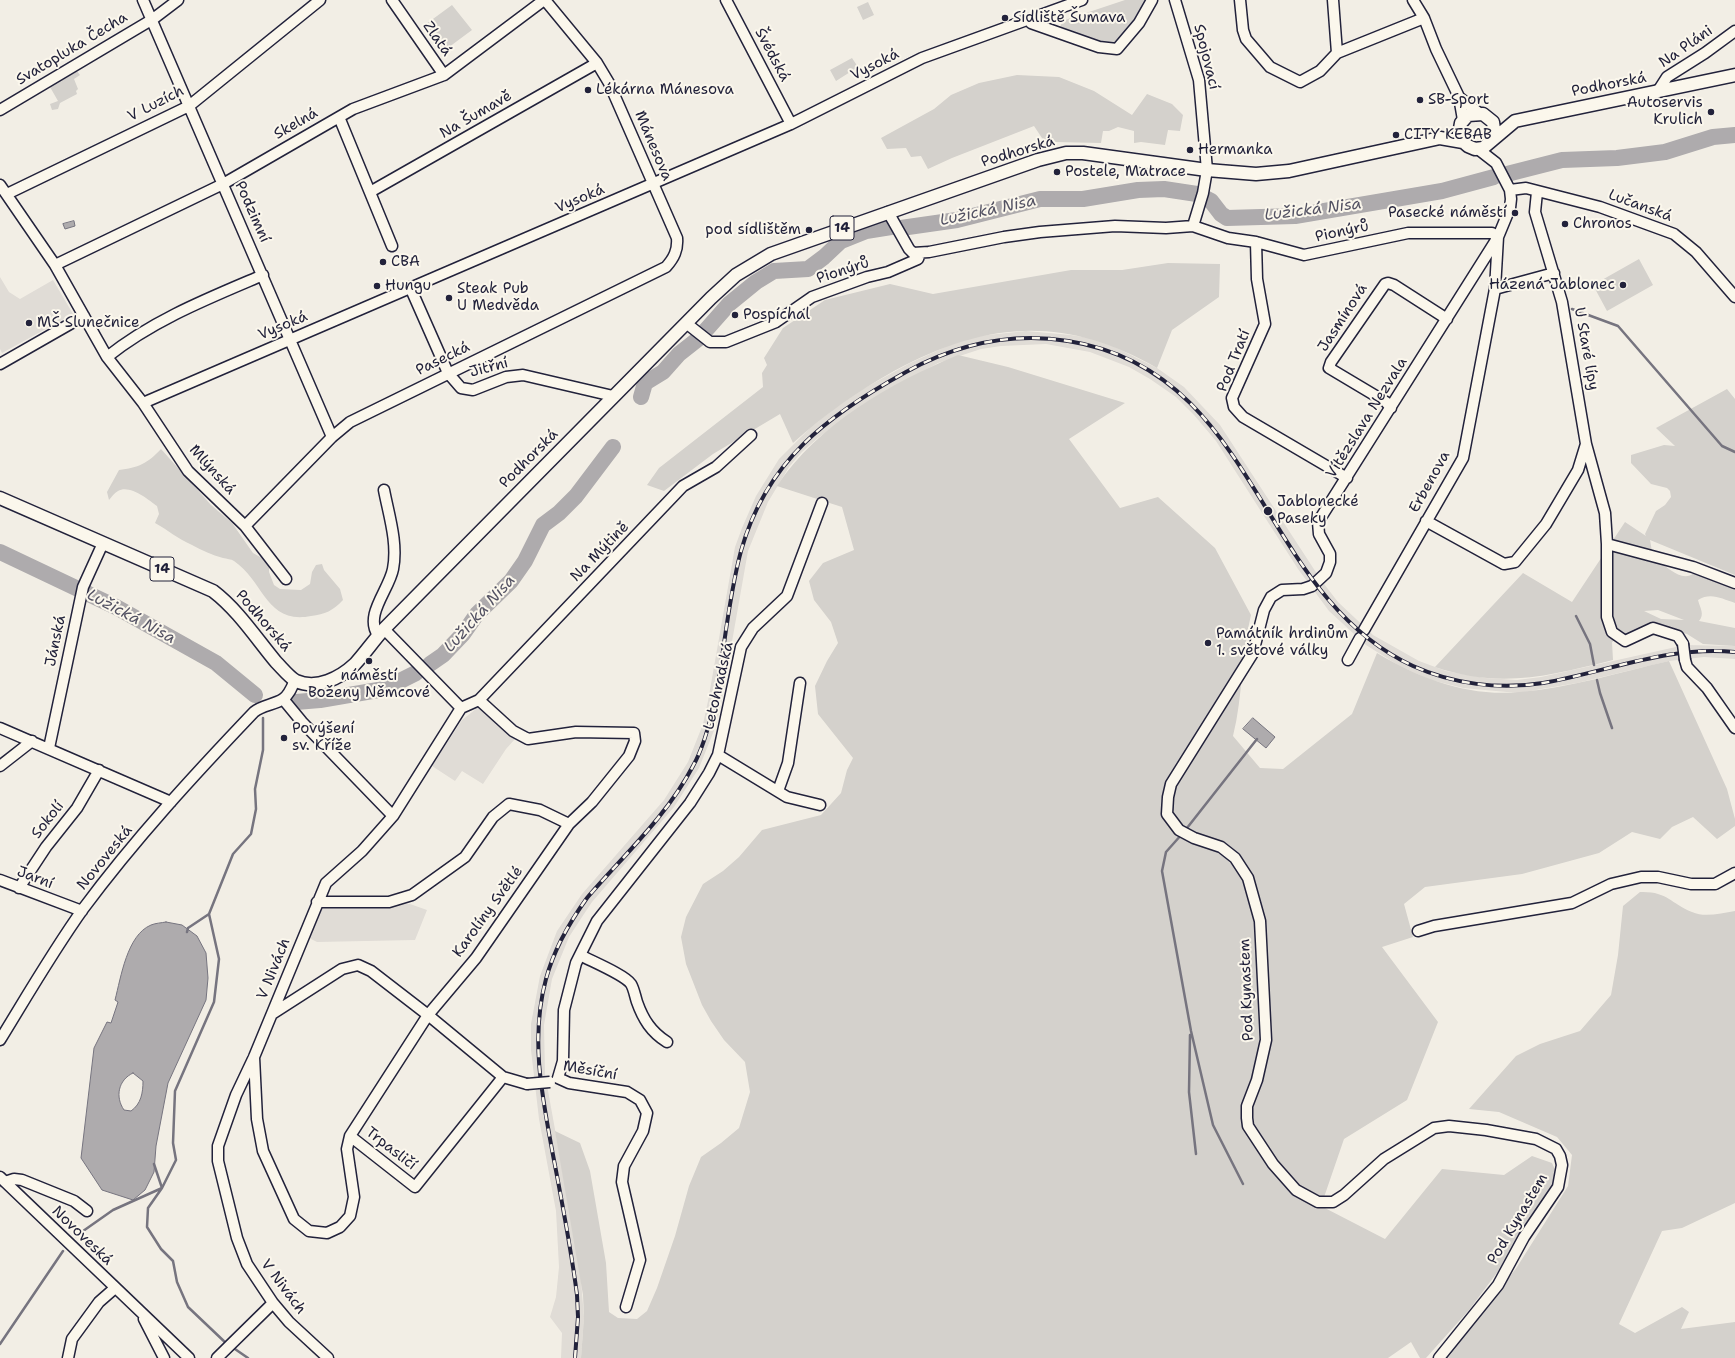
<!DOCTYPE html>
<meta charset="utf-8">
<style>
body{margin:0}
canvas{display:block;background:#f2eee5}
</style>
<canvas width="1735" height="1358"></canvas>
<script>
const ctx = document.querySelector('canvas').getContext('2d');
ctx.lineJoin = 'round';
function fillPath(path, color) { ctx.fillStyle = color; ctx.fill(path, 'evenodd'); }
function stroke(path, color, width, dash) { ctx.strokeStyle = color; ctx.lineWidth = width; ctx.lineCap = dash ? 'butt' : 'round'; ctx.setLineDash(dash || []); ctx.stroke(path); }
function drawText(font, color, halo, rows, align = 'center') {
  ctx.font = font + ' "Shantell Sans",sans-serif'; ctx.lineWidth = 4; ctx.setLineDash([]); ctx.textBaseline = 'middle'; ctx.strokeStyle = halo; ctx.fillStyle = color; for (const [text, x, y, turn = 0] of rows) {
    ctx.save(); ctx.translate(x, y); ctx.rotate((+turn || 0) * Math.PI / 180); ctx.textAlign = isNaN(turn) ? turn : align; if (halo) ctx.strokeText(text, 0, 0); ctx.fillText(text, 0, 0); ctx.restore();
  }
}
fillPath(new Path2D(`
 M 0,277 L 9,292 L 20,299 L 53,280 L 73,314 L 2,353 L 0,349 Z
 M 1026,331 L 1071,335 L 1094,339 L 1113,346 L 1157,368 L 1184,387 L 1220,425 L 1321,580 L 1338,602 L 1373,635 L 1419,661 L 1446,671 L 1485,678 L 1517,680 L 1541,677 L 1685,645 L 1735,646 L 1735,659 L 1704,657 L 1669,661 L 1577,683 L 1518,693 L 1463,688 L 1431,680 L 1401,667 L 1366,645 L 1329,611 L 1298,569 L 1216,441 L 1194,415 L 1176,397 L 1150,379 L 1129,367 L 1090,352 L 1046,344 L 1001,346 L 981,349 L 938,363 L 870,400 L 818,438 L 802,452 L 789,467 L 768,502 L 748,551 L 721,704 L 715,728 L 699,768 L 674,807 L 592,902 L 582,917 L 569,937 L 552,979 L 544,1025 L 545,1074 L 580,1268 L 584,1317 L 581,1358 L 561,1358 L 562,1333 L 550,1317 L 556,1297 L 559,1267 L 556,1211 L 539,1119 L 531,1050 L 531,1024 L 540,976 L 557,931 L 582,894 L 664,800 L 688,762 L 703,724 L 708,701 L 735,547 L 742,528 L 756,496 L 779,459 L 810,428 L 834,409 L 863,389 L 910,363 L 954,343 L 978,336 Z
 M 481,705 L 515,739 L 506,749 L 483,784 L 462,771 L 455,781 L 432,766 L 462,720 Z
 M 410,904 L 427,910 L 415,940 L 317,942 L 309,938 L 322,906 Z`), '#e0dcd6');
fillPath(new Path2D(`
 M 1125,0 L 1148,0 L 1145,6 L 1116,44 L 1101,43 L 1060,29 L 1062,21 Z
 M 868,2 L 874,15 L 863,20 L 857,7 Z
 M 452,5 L 472,30 L 441,53 L 422,27 Z
 M 852,58 L 858,67 L 836,81 L 830,70 Z
 M 77,71 L 80,75 L 74,79 L 78,89 L 76,91 L 77,94 L 60,103 L 58,109 L 52,110 L 50,104 L 58,101 L 50,87 Z
 M 1017,75 L 1059,77 L 1094,91 L 1132,115 L 1147,94 L 1172,104 L 1183,115 L 1180,131 L 1168,130 L 1165,145 L 1141,142 L 1134,143 L 1134,131 L 1118,127 L 1109,131 L 1103,131 L 1101,143 L 1055,142 L 1046,144 L 1034,126 L 952,158 L 928,169 L 921,156 L 911,157 L 906,148 L 887,149 L 881,138 L 934,109 L 951,95 L 979,83 Z
 M 1639,259 L 1653,285 L 1607,311 L 1593,285 Z
 M 1168,263 L 1220,264 L 1219,297 L 1172,330 L 1157,368 C 1064,315 987,321 894,371 C 858,391 824,415 793,443 L 780,414 L 713,454 L 664,491 L 647,485 L 659,468 L 763,387 L 762,373 L 767,365 L 764,358 L 783,328 L 825,300 L 890,284 L 933,294 L 1071,270 L 1122,270 Z
 M 958,355 L 1008,367 L 1125,403 L 1069,439 L 1120,508 L 1158,497 L 1215,548 L 1251,615 C 1241,655 1243,696 1233,736 L 1260,768 L 1283,769 L 1352,714 L 1377,653 C 1420,679 1469,697 1520,692 C 1570,688 1620,672 1669,661 L 1727,789 L 1735,819 L 1735,826 L 1717,839 L 1693,817 L 1672,827 L 1660,839 L 1632,832 L 1599,853 L 1522,874 L 1425,887 L 1404,904 L 1413,937 L 1382,947 L 1438,1022 L 1407,1100 L 1344,1139 L 1321,1206 L 1385,1239 L 1442,1169 L 1504,1175 L 1532,1156 L 1552,1163 L 1557,1174 L 1546,1199 L 1519,1234 L 1502,1266 L 1469,1310 L 1426,1358 L 1420,1358 L 1411,1342 L 1388,1358 L 581,1358 L 584,1317 L 583,1295 L 555,1131 L 580,1143 L 590,1171 L 606,1263 L 609,1312 L 618,1318 L 637,1319 L 647,1311 L 657,1288 L 675,1236 L 689,1186 L 701,1157 L 721,1143 L 739,1128 L 750,1092 L 745,1062 L 724,1040 L 711,1021 L 702,1005 L 686,964 L 681,937 L 686,917 L 703,884 L 723,871 L 739,857 L 762,830 L 821,815 L 841,793 L 847,770 L 853,758 L 818,714 L 815,686 L 827,661 L 838,643 L 831,622 L 814,600 L 809,581 L 823,563 L 854,550 L 842,507 L 777,486 C 817,425 892,382 958,355 Z
 M 1727,389 L 1735,399 L 1735,575 L 1650,540 L 1654,563 L 1657,561 C 1668,567 1682,583 1694,573 L 1735,585 L 1735,603 C 1722,599 1711,592 1698,600 C 1700,608 1705,614 1699,621 L 1735,628 L 1735,646 L 1703,644 L 1687,634 L 1647,624 L 1612,642 L 1613,660 C 1549,676 1500,689 1435,667 L 1523,573 L 1572,602 L 1625,522 L 1646,536 L 1645,534 L 1656,511 L 1665,505 L 1671,497 L 1670,491 L 1667,488 L 1651,484 L 1631,463 L 1631,455 L 1664,445 L 1675,446 L 1656,428 ZM 1658,610 L 1684,620 L 1661,619 L 1644,611 Z
 M 161,449 L 211,505 L 232,523 L 253,553 L 269,562 L 269,572 L 274,585 L 280,589 L 301,590 L 310,584 L 312,572 L 316,565 L 322,564 L 324,570 L 340,589 L 343,600 C 333,611 325,614 311,616 C 266,625 264,581 234,561 C 231,559 227,559 223,558 C 212,555 201,550 192,545 C 178,539 168,530 155,523 L 159,514 L 157,506 C 148,499 129,484 118,491 C 114,493 111,498 109,500 L 107,492 L 119,470 C 138,468 148,463 161,449 Z
 M 1640,892 C 1667,891 1670,903 1692,912 C 1705,918 1721,913 1735,911 L 1735,1203 L 1682,1228 L 1662,1231 L 1619,1324 L 1635,1333 L 1682,1307 L 1689,1312 L 1681,1329 L 1735,1322 L 1735,1358 L 1448,1358 L 1517,1267 L 1568,1186 L 1572,1155 L 1557,1137 L 1499,1112 L 1469,1109 L 1516,1056 L 1540,1044 L 1580,1031 L 1611,995 L 1618,955 L 1623,906 Z`), '#d4d1cc');
const water = new Path2D(`
 M 74,221 L 75,226 L 65,229 L 63,224 Z
 M 1253,718 L 1275,737 L 1266,748 L 1243,729 Z
 M 166,922 L 182,925 L 197,936 L 206,953 L 208,978 L 206,1000 L 168,1083 L 156,1146 L 154,1172 L 145,1190 L 133,1200 L 102,1190 L 81,1158 L 94,1048 L 107,1022 L 111,1023 L 118,1002 L 115,1000 C 121,977 127,935 151,925 C 156,923 161,923 166,922 ZM 133,1073 L 143,1081 C 143,1093 141,1104 131,1111 L 124,1110 C 115,1097 118,1080 133,1073 Z`);
fillPath(water, '#aeabad');
stroke(water, '#76747f', 1);
stroke(new Path2D(`
 M 1572,309 L 1618,326 L 1722,446 L 1735,452
 M 1576,616 L 1590,644 L 1594,665
 M 1597,680 L 1600,693 L 1612,728
 M 1187,828 L 1257,739
 M 1182,834 L 1166,852 L 1162,871 L 1191,1031 L 1213,1125 L 1243,1184
 M 187,932 L 188,928 L 209,914
 M 1190,1035 L 1189,1092 L 1196,1154
 M 76,1236 L 113,1210 L 162,1188 L 154,1164
 M 0,1344 L 63,1251
 M 228,1345 L 188,1307 L 177,1282 L 173,1261 L 161,1249 L 147,1227 L 148,1208 L 162,1188 L 176,1160 L 173,1143 L 175,1091 L 214,1002 L 219,959 L 209,914 L 233,854 L 251,834 L 256,809 L 255,789 L 263,750 L 263,718
 M 232,1347 L 248,1358`), '#76747f', 2.5);
stroke(new Path2D(`
 M 1507,174 L 1562,160 L 1617,158 L 1665,152 L 1713,137 L 1735,135
 M 901,228 L 957,220 L 1040,199 L 1083,199 L 1138,190 L 1164,189 L 1197,194 L 1211,201 L 1221,214 L 1227,218 L 1295,216 L 1442,191 L 1494,177
 M 641,397 L 645,383 L 663,372 L 679,354 L 698,339 L 729,304 L 756,282 L 774,271 L 808,269 L 824,257 L 841,241 L 866,231 L 891,227
 M 0,552 L 116,607 L 216,663 L 255,695
 M 430,664 L 443,655 L 463,634 L 477,614 L 511,581 L 525,561 L 543,525 L 559,513 L 576,496 L 613,447
 M 296,702 L 320,700 L 384,689 L 416,673`), '#aeabad', 16);
const minor = new Path2D(`
 M 143,0 L 332,437
 M 392,0 L 444,75
 M 726,0 L 791,124
 M 1175,0 L 1199,80 L 1207,170 L 1203,193 L 1193,226
 M 1240,0 L 1243,30 L 1246,39 L 1270,67 L 1300,82 L 1320,71 L 1337,53 L 1424,18
 M 1333,0 L 1337,53
 M 1413,0 L 1424,18 L 1436,49 L 1459,97 L 1463,120
 M 1029,20 L 1031,23 L 1099,47 L 1117,49 L 1139,23 L 1152,0
 M 1658,91 L 1667,77 L 1705,53 L 1735,31
 M 1459,97 L 1479,113
 M 0,110 L 153,19 L 178,0
 M 339,117 L 392,246
 M 0,185 L 55,265 L 107,357 L 143,403 L 188,471 L 245,526 L 286,579
 M 1510,190 L 1526,188 L 1600,207 L 1674,234 L 1696,252 L 1735,297
 M 370,192 L 597,63
 M 1537,192 L 1535,212 L 1562,302 L 1586,444 L 1605,513 L 1607,544 L 1693,567 L 1735,583
 M 7,194 L 189,106 L 320,0
 M 888,212 L 909,249 L 913,253 L 929,252 L 1004,237 L 1040,232 L 1115,226 L 1166,228 L 1193,226 L 1228,238 L 1256,242 L 1304,255 L 1408,233 L 1492,233 L 1498,237
 M 1256,242 L 1257,279 L 1265,324 L 1232,398 L 1234,407 L 1243,417 L 1347,478
 M 55,265 L 223,184 L 353,109 L 444,75 L 544,0
 M 410,287 L 448,373 L 461,388 L 473,390 L 506,377 L 523,375 L 613,396
 M 1495,289 L 1554,273
 M 686,323 L 710,342 L 726,342 L 776,322 L 812,297 L 867,277 L 888,272 L 918,259 L 920,253
 M 107,357 C 153,320 209,298 263,275
 M 0,364 L 84,316
 M 143,403 L 791,124 L 922,58 L 1082,0
 M 1391,408 L 1386,402 L 1329,368 L 1331,362 L 1385,284 L 1388,283 L 1394,285 L 1447,319
 M 1426,521 L 1504,564 L 1515,562 L 1546,524 L 1578,470 L 1586,444
 M 245,526 L 332,437 L 350,422 L 666,267 C 674,258 678,250 677,238 L 609,83 L 597,63 L 545,0
 M 1607,544 L 1607,617 L 1612,632 L 1625,641 L 1653,628 L 1678,636 L 1683,644
 M 384,629 L 461,708
 M 1364,630 L 1463,458 L 1495,289 L 1498,237 L 1510,208 L 1511,199 L 1510,190 L 1496,163 L 1478,149
 M 378,635 C 364,615 389,590 393,569 C 398,543 389,516 384,490
 M 1348,660 L 1360,638
 M 1685,660 L 1687,667 L 1707,688 L 1735,728
 M 283,699 L 302,722 L 393,816
 M 461,708 L 479,700 L 683,486 L 716,467 L 751,435
 M 0,728 L 171,802
 M 49,748 L 83,587 L 103,543
 M 718,755 L 787,797 L 820,805
 M 0,766 L 32,741
 M 778,791 L 788,763 L 800,683
 M 0,880 L 82,911
 M 19,888 L 46,847 L 77,808 L 99,770
 M 317,902 L 389,902 L 412,895 L 465,857 L 493,817 L 509,804 L 540,810 L 569,824
 M 1418,931 L 1434,926 L 1572,903 L 1611,884 L 1641,877 L 1658,877 L 1691,884 L 1715,884 L 1735,873
 M 580,955 C 591,961 625,975 631,984 C 634,989 635,996 637,1002 C 643,1019 651,1032 667,1042
 M 272,1014 L 342,969 L 358,965 L 371,971 L 428,1015 L 503,1077 L 527,1084
 M 0,1040 C 27,996 53,951 83,909 C 135,839 194,775 254,712 C 262,705 274,705 283,699 C 289,695 292,687 295,680
 M 254,1057 L 257,1119 L 263,1151 L 294,1219 L 309,1231 L 327,1233 L 340,1227 L 350,1216 L 354,1197 L 347,1149 L 350,1136 L 428,1015 L 476,958 L 569,824 L 592,802 L 629,756 L 635,741 L 634,733 L 576,732 L 528,739 L 513,731 L 479,700
 M 558,1078 L 563,1061 L 564,1010 L 576,963 L 597,921 L 690,803 L 709,773 L 718,755 L 741,647 L 753,628 L 787,596 L 822,503
 M 558,1078 L 569,1083 L 627,1092 L 640,1100 L 647,1113 L 643,1131 L 624,1166 L 622,1182 L 640,1260 L 626,1307
 M 350,1136 L 415,1187 L 503,1077
 M 0,1177 L 189,1358
 M 5,1182 L 14,1179 L 22,1180 L 74,1201 L 87,1211
 M 144,1319 L 164,1358
 M 68,1358 L 72,1339 L 99,1302 L 115,1288
 M 217,1358 L 273,1303
 M 328,1358 L 289,1322 L 273,1303 L 247,1264 L 237,1238 L 218,1161 L 218,1146 L 236,1095 L 254,1057 L 326,883 L 362,851 L 393,816 L 461,708
 M 1439,1358 L 1498,1285 L 1524,1237 L 1558,1187 L 1562,1165 L 1560,1156 L 1556,1149 L 1536,1139 L 1486,1130 L 1449,1126 L 1434,1128 L 1384,1159 L 1344,1195 L 1333,1202 L 1318,1202 L 1296,1190 L 1273,1164 L 1248,1126 L 1247,1118 L 1247,1106 L 1257,1080 L 1266,1040 L 1260,921 L 1248,878 L 1235,858 L 1221,847 L 1194,838 L 1179,830 L 1167,814 L 1168,797 L 1171,784 L 1253,653 L 1264,610 L 1271,597 L 1282,590 L 1303,589 L 1312,586 L 1326,573 L 1330,562 L 1330,554 L 1319,534 L 1318,522 L 1498,237`);
const major = new Path2D(`
 M 1495,137 L 1493,122 L 1483,114 L 1468,115 L 1461,123 L 1459,134 L 1461,140 L 1468,146 L 1475,149 L 1483,148 L 1515,121 L 1735,75
 M 0,498 L 213,591 C 238,610 256,638 276,662 C 282,668 289,677 296,681 C 317,690 340,678 355,664 C 365,653 374,640 384,629 L 711,298 L 736,275 L 771,254 L 1038,160 L 1066,153 L 1083,153 L 1207,170 L 1256,174 L 1289,171 L 1440,138 L 1463,142`);
stroke(minor, '#22223b', 13);
stroke(major, '#22223b', 15);
stroke(minor, '#fbf7ec', 10);
stroke(major, '#fbf7ec', 12);
const rail = new Path2D(`
 M 575,1358 L 578,1317 L 577,1295 C 571,1248 562,1202 553,1155 C 542,1096 530,1038 546,979 C 554,949 569,923 587,898 C 623,856 667,816 693,766 C 704,746 709,724 715,702 C 724,653 728,599 741,551 C 766,461 828,415 906,372 C 957,344 1010,332 1068,341 C 1260,371 1256,594 1413,666 C 1453,684 1499,690 1543,683 C 1607,672 1669,645 1735,652`);
stroke(rail, '#22223b', 4);
stroke(rail, '#fbf7ec', 2.5, [8]);
const minorBridge = new Path2D(`
 M 1683,644 L 1685,660
 M 527,1084 L 550,1082`);
stroke(minorBridge, '#22223b', 13, []);
stroke(minorBridge, '#fbf7ec', 10);
for (const [x, y, r, color] of [
 [1005,18,4,"#22223b"],
 [588,90,4,"#22223b"],
 [1420,100,4,"#22223b"],
 [1711,112,4,"#22223b"],
 [1396,135,4,"#22223b"],
 [1190,150,4,"#22223b"],
 [1057,172,4,"#22223b"],
 [1515,213,4,"#22223b"],
 [1565,224,4,"#22223b"],
 [809,230,4,"#22223b"],
 [383,262,4,"#22223b"],
 [1623,285,4,"#22223b"],
 [377,286,4,"#22223b"],
 [449,298,4,"#22223b"],
 [735,315,4,"#22223b"],
 [29,323,4,"#22223b"],
 [1268,511,5,"#22223b"],
 [1208,643,4,"#22223b"],
 [369,661,4,"#22223b"],
 [284,738,4,"#22223b"]
]) { const dot = new Path2D(); dot.arc(x, y, r, 0, 2 * Math.PI); ctx.fillStyle = color; ctx.fill(dot); stroke(dot, '#fbf7ec', 1.5); }
for (const [x, y, w] of [
 [842,228,24],
 [162,569,24]
]) { const box = new Path2D(); box.roundRect(x - w / 2, y - 12, w, 24, 3); ctx.fillStyle = '#fbf7ec'; ctx.fill(box); stroke(box, '#22223b', 1); }
drawText('bold 14px', '#22223b', null, [
 ["14",842,228],
 ["14",162,569]
]);
drawText('15px', '#22223b', '#fbf7ec', [
 ["Sídliště Šumava",1013,18],
 ["Lékárna Mánesova",596,90],
 ["SB-Sport",1428,100],
 ["Autoservis",1703,103,"right"],
 ["Krulich",1703,120,"right"],
 ["CITY KEBAB",1404,135],
 ["Hermanka",1198,150],
 ["Postele, Matrace",1065,172],
 ["Pasecké náměstí",1507,213,"right"],
 ["Chronos",1573,224],
 ["pod sídlištěm",801,230,"right"],
 ["CBA",391,262],
 ["Házená Jablonec",1615,285,"right"],
 ["Hungu",385,286],
 ["Steak Pub",457,289],
 ["U Medvěda",457,306],
 ["Pospíchal",743,315],
 ["MŠ Slunečnice",37,323],
 ["Jablonecké",1277,502],
 ["Paseky",1277,519],
 ["Památník hrdinům",1216,634],
 ["1. světové války",1216,651],
 ["náměstí",369,676,"center"],
 ["Boženy Němcové",369,693,"center"],
 ["Povýšení",292,729],
 ["sv. Kříže",292,746]
], 'left');
drawText('15px', '#22223b', '#fbf7ec', [
 ["Zlatá",437,39,55],
 ["Na Pláni",1686,47,-35],
 ["Svatopluka Čecha",72,49,-31],
 ["Švédská",772,55,62],
 ["Spojovací",1206,57,76],
 ["Vysoká",875,65,-27],
 ["Podhorská",1609,85,-11],
 ["V Luzích",156,104,-27],
 ["Na Šumavě",476,115,-30],
 ["Skelná",296,124,-30],
 ["Mánesova",653,146,67],
 ["Podhorská",1018,152,-17],
 ["Vysoká",580,199,-23],
 ["Lučanská",1640,206,20],
 ["Podzimní",252,212,66],
 ["Pionýrů",1342,232,-12],
 ["Pionýrů",843,271,-18],
 ["Jasmínová",1343,318,-57],
 ["Vysoká",283,326,-23],
 ["U Staré lípy",1586,349,80],
 ["Pasecká",443,359,-26],
 ["Pod Tratí",1234,361,-68],
 ["Jitřní",489,368,-15],
 ["Vítězslava Nezvala",1367,418,-58],
 ["Podhorská",529,459,-45],
 ["Mlýnská",212,470,48],
 ["Erbenova",1430,482,-61],
 ["Na Mýtině",600,552,-46],
 ["Podhorská",263,621,49],
 ["Jánská",56,641,-78],
 ["Letohradská",719,686,-77],
 ["Sokolí",48,820,-52],
 ["Novoveská",105,858,-51],
 ["Jarní",35,878,21],
 ["Karolíny Světlé",488,912,-54],
 ["V Nivách",274,969,-68],
 ["Pod Kynastem",1247,990,-92],
 ["Měsíční",590,1071,10],
 ["Trpasličí",391,1149,38],
 ["Pod Kynastem",1518,1219,-59],
 ["Novoveská",82,1236,44],
 ["V Nivách",283,1287,53]
]);
drawText('italic 16px', '#535263', '#fbf7ec', [
 ["Lužická Nisa",1313,210,-7],
 ["Lužická Nisa",988,211,-12],
 ["Lužická Nisa",480,614,-48],
 ["Lužická Nisa",131,617,28]
]);
</script>
